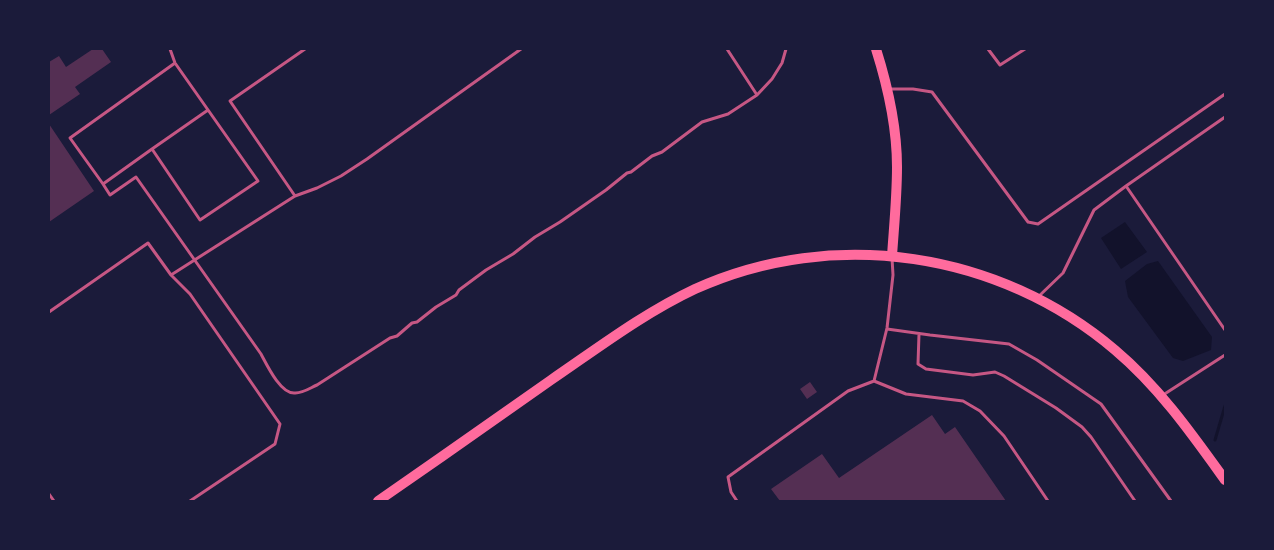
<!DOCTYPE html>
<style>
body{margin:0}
#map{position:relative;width:1274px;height:550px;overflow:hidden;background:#1b1b3a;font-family:"Asap Condensed",sans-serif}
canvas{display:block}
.frame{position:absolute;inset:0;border:50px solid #1b1b3a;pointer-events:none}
</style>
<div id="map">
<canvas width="1274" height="550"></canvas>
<div class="frame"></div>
</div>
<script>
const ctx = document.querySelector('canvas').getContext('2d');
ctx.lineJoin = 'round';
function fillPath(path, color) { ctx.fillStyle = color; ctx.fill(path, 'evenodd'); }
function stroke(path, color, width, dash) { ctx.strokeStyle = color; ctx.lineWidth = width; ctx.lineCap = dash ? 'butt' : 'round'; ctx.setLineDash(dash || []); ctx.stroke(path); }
fillPath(new Path2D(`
 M 1125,222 L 1147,252 L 1121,269 L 1101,238 Z
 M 1158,261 L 1212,337 L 1211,350 L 1183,361 L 1173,358 L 1128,297 L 1125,281 L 1147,264 Z`), '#12122b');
stroke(new Path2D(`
 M 1215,440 L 1225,406`), '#12122b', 3);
fillPath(new Path2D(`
 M 93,49 L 102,49 L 111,62 L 75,87 L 80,94 L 49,115 L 49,62 L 59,56 L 66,67 Z
 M 49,124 L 94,191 L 49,222 Z
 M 810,382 L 817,392 L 807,399 L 800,389 Z
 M 932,415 L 945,434 L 955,427 L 1006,501 L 780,501 L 771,489 L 822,454 L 839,478 Z`), '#542f53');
stroke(new Path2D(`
 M 170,49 L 175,63 L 258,181 L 200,220 L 152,149 L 103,184 L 70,138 L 175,63
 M 727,49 L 757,95
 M 988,49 L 1000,65 L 1025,49
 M 890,89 L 913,89 L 932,92 L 1028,222 L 1038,224 L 1225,94
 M 152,149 L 208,110
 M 103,184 L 110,195 L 136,177 L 261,354 C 267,365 280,393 294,393 C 302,394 310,388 317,385 L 390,338 L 397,336 L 412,323 L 417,322 L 436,307 L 456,295 L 459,290 L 486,270 L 513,254 L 535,237 L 560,222 L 606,190 L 627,173 L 631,172 L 652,156 L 662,152 L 702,122 L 728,114 L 757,95 L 772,79 L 782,63 L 786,49
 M 1126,186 L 1225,117
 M 295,196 L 230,101 L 305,49
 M 171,275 L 190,294 L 280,424 L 275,444 L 190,501
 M 1038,297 L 1063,273 L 1094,210 L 1126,186 L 1225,330
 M 49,312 L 148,243 L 171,275 L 295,196 L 317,188 L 341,176 L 367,159 L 521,49
 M 887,329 L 930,335 L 1009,344 L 1037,360 L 1101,404 L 1171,501
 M 919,334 L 918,364 L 926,369 L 973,375 L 995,372 L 1004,376 L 1056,408 L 1082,427 L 1091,437 L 1135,501
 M 874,381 L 887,328 L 893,275 L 892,258
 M 1163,395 L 1225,355
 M 49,494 L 54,501
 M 737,501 L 731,492 L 728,477 L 848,391 L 874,381 L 906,394 L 963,401 L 980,411 L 1004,436 L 1048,501`), '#c65784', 3);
stroke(new Path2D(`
 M 876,49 C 888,87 897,127 897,167 C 897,197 894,226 892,256
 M 378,501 C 436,461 493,421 551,380 C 598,348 644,313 695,289 C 834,226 1000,252 1115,350 C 1159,387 1192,434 1225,480`), '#ff6b9d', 10);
</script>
